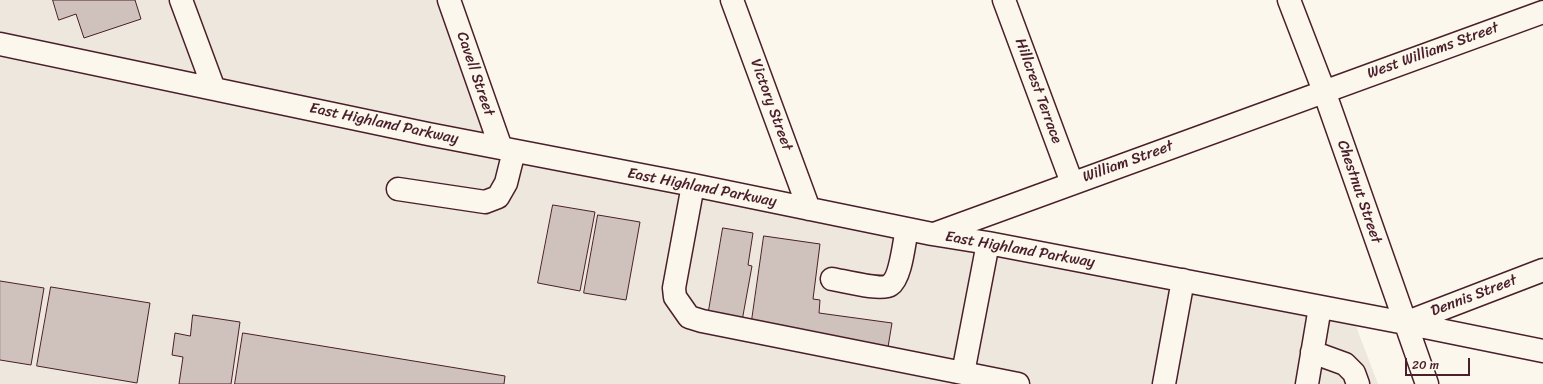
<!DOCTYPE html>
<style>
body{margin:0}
#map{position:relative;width:1543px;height:384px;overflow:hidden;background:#fbf7ec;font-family:Sriracha,sans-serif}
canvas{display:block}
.scale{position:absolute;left:1405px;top:358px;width:65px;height:18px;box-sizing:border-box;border:2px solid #4a1f2b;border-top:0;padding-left:5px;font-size:12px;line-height:14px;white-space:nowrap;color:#4a1f2b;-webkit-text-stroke:3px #fbf7ec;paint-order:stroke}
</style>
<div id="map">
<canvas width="1543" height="384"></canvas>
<div class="scale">20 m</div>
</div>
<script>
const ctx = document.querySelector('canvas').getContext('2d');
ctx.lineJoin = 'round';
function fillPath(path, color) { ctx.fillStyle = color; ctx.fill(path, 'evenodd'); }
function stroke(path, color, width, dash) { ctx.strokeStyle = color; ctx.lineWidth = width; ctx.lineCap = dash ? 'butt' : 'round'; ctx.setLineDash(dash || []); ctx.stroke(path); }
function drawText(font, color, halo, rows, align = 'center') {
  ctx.font = font + ' Sriracha,sans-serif'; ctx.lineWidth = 3; ctx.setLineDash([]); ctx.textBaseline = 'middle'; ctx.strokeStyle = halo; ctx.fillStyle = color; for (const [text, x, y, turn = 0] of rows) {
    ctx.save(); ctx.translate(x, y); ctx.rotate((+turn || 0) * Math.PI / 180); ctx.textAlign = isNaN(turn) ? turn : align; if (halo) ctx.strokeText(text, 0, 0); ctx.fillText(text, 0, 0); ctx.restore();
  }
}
fillPath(new Path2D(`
 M 0,0 L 439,0 L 491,144 L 1354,321 L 1378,384 L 0,384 Z`), '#eee7de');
const building = new Path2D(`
 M 53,0 L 135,0 L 141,19 L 84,38 L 76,14 L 59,20 Z
 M 553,205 L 595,212 L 580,291 L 538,283 Z
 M 598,215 L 640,222 L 626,300 L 584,293 Z
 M 723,228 L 753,233 L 748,265 L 752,266 L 742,321 L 708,316 Z
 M 764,236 L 820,244 L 813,299 L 820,300 L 819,313 L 892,323 L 888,347 L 751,327 Z
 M 0,281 L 44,288 L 31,365 L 0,360 Z
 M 51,287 L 150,303 L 137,383 L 37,366 Z
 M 193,315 L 240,322 L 231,384 L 179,384 L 183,357 L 172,355 L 175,333 L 190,336 Z
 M 243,333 L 505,376 L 504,384 L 235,384 Z`);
fillPath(building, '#cfc2bc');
stroke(building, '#4a1f2b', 1);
const minor = new Path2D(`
 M 181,0 L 214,89
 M 449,0 L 501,148
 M 732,0 L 809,209
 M 1004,0 L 1072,183
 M 1289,0 L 1324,91 L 1427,384
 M 0,44 L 428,134 L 693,185 L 932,234 L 988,243 L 1405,323 L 1543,351
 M 693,185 L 674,288 L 675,297 L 689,317 L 702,321 L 1018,384
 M 398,189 L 485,202 L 498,197 L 506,183 L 514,151
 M 934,234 L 1543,12
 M 832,279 C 844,281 882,291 890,285 C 901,278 904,242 907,229
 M 1405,323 L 1543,270
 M 1312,352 L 1345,364 L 1354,373 L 1358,384
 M 963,373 L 988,243
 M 1164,384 L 1183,280
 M 1307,384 L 1320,307`);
stroke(minor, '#4a1f2b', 25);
stroke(minor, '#fbf7ec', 22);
drawText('15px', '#4a1f2b', '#fbf7ec', [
 ["West Williams Street",1433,51,-20],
 ["Cavell Street",475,74,71],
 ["Hillcrest Terrace",1038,91,70],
 ["Victory Street",771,105,70],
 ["East Highland Parkway",384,124,12],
 ["William Street",1128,162,-20],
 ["East Highland Parkway",702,188,11],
 ["Chestnut Street",1359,192,71],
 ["East Highland Parkway",1020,250,10],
 ["Dennis Street",1474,296,-21]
]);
</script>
